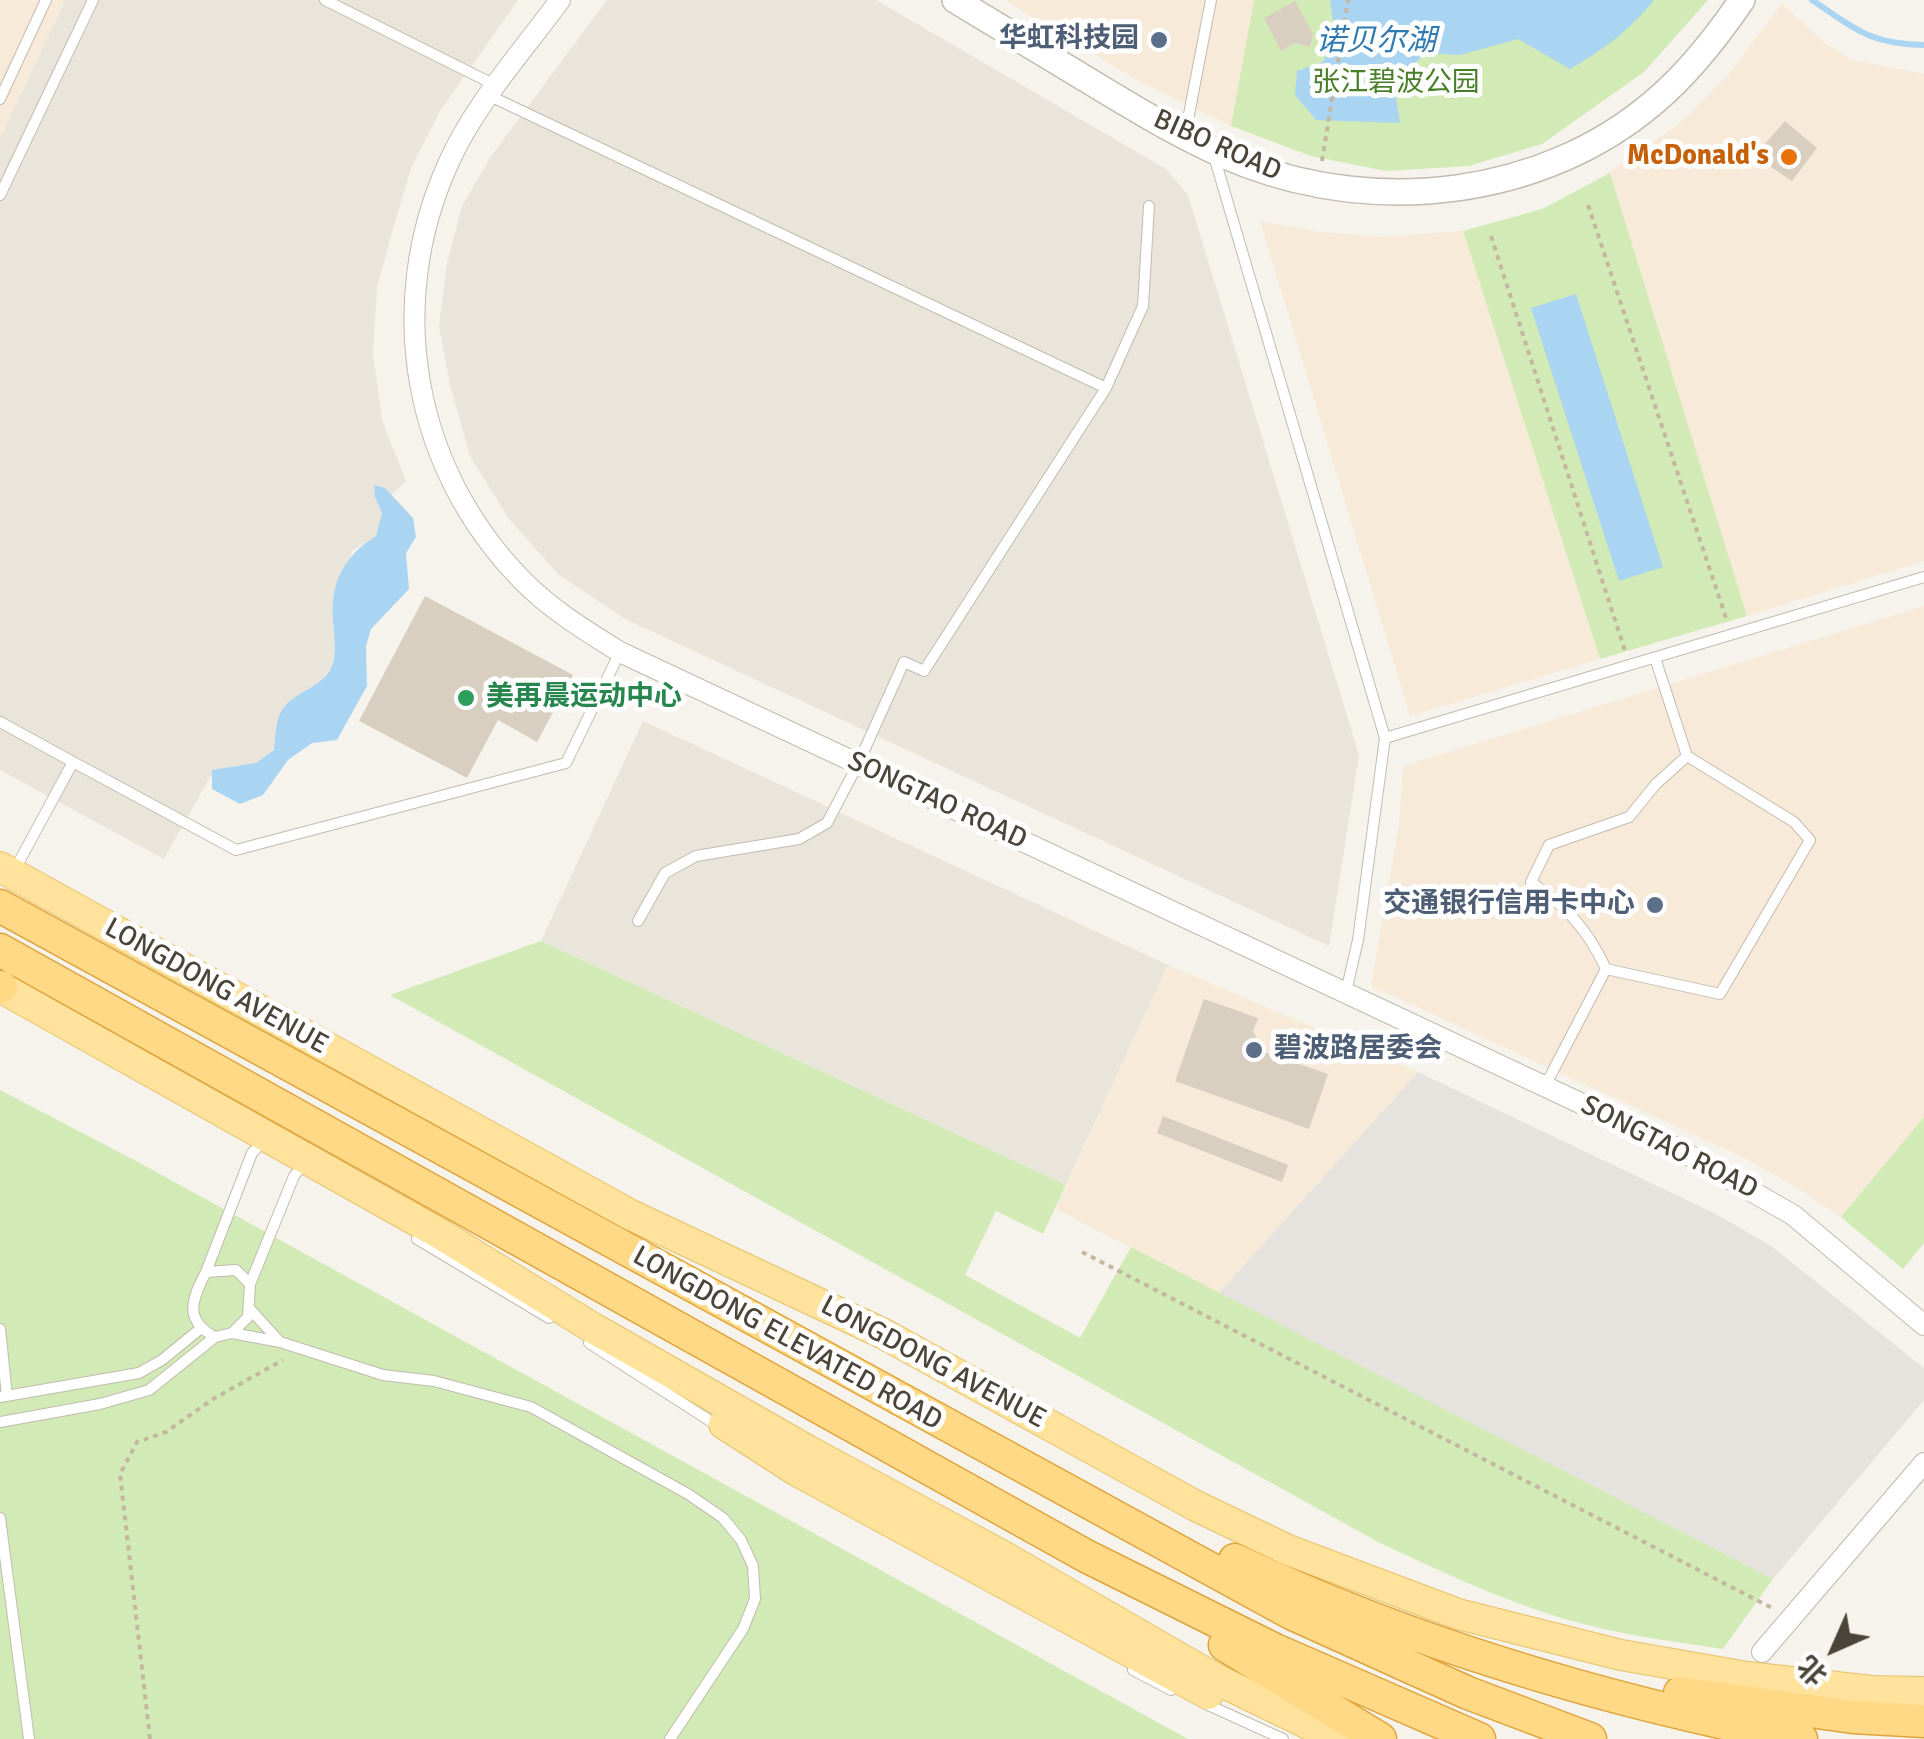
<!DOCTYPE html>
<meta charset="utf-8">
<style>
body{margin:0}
#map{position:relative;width:1924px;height:1739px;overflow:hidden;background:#f6f3ec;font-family:Signika,"Noto Sans SC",sans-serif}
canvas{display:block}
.north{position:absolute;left:1784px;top:1599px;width:100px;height:100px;-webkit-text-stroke:8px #fff;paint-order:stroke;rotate:225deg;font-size:28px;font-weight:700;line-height:40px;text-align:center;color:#4b4439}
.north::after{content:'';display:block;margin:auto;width:35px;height:45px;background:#4b4439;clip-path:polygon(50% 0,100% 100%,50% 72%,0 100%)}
</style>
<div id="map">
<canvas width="1924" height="1739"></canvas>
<div class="north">北</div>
</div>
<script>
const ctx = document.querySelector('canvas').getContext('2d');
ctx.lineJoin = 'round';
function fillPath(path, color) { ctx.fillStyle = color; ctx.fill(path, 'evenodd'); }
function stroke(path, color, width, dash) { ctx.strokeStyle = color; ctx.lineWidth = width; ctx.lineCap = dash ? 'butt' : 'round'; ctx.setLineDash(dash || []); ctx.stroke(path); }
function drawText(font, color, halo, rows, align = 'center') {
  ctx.font = font + ' Signika,"Noto Sans SC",sans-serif'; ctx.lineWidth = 10; ctx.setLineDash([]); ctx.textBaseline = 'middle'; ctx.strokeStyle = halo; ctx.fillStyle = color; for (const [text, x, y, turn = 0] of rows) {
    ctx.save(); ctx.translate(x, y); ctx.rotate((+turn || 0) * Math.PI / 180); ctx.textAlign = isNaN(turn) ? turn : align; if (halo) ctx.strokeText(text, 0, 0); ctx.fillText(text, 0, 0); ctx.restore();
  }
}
fillPath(new Path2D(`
 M 65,0 L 518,0 L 440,111 L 412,166 L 395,222 L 377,287 L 373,354 L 382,420 L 406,481 L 390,496 L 376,536 L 352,551 L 333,613 L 335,646 L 332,667 L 319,683 L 285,706 L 278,721 L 274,750 L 256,763 L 233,767 L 210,777 L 164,859 L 0,770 L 0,138 Z
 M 607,0 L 876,0 L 1166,169 L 1188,195 L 1359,755 L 1329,946 L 625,619 L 559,575 L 509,519 L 470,456 L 450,385 L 439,326 L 447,263 L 462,206 L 492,155 Z
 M 643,721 L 1168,965 L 1066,1185 L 541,941 Z`), '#eae5da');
fillPath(new Path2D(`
 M 0,0 L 65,0 L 0,138 Z
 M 1004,0 L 1254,0 L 1231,126 L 1137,80 Z
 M 1782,3 L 1824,43 L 1853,60 L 1924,74 L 1924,561 L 1747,616 L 1604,176 L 1684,120 L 1728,75 Z
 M 1260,221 L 1320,232 L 1381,237 L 1463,231 L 1600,659 L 1410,716 Z
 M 1924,606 L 1924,1117 L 1841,1217 L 1790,1183 L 1738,1155 L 1371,986 L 1399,824 L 1403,766 Z
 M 1168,965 L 1418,1072 L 1219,1293 L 1056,1209 Z`), '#f7ead8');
fillPath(new Path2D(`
 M 1418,1072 L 1714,1213 L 1771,1246 L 1924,1368 L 1924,1400 L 1773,1579 L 1219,1293 Z`), '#e6e2dd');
fillPath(new Path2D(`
 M 1254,0 L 1708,0 L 1644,72 L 1542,144 L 1469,166 L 1386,171 L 1311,156 L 1231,126 Z
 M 1610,173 L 1747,616 L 1600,659 L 1463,231 L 1542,209 Z
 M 541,941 L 1066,1185 L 1043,1234 L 996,1211 L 965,1275 L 1080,1338 L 1131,1247 L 1773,1579 L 1723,1649 C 1670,1641 1616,1634 1565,1619 C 1501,1600 1440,1571 1380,1543 L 390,995 Z
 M 0,1090 L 140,1163 L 1188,1739 L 0,1739 Z
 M 1924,1117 L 1924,1243 L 1903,1269 L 1841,1217 Z`), '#d2eab5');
fillPath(new Path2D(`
 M 1330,0 L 1654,0 C 1630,30 1603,50 1570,69 L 1518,39 L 1460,55 L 1425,53 L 1394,84 L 1400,123 L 1316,120 L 1295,95 L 1297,71 L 1323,62 L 1335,35 Z
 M 1576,294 L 1663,567 L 1619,581 L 1531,308 Z
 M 374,485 L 385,488 L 413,518 L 416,537 L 406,553 L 409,589 L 371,629 L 366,646 L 367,686 L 337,740 L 312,743 L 288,760 L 263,795 L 240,804 L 212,789 L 212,770 L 256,763 L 274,750 C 276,736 275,717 285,706 C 299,690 323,687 332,666 C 337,652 334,635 333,620 C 330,582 345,555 376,536 L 382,513 L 375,497 Z`), '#a9d4f2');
stroke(new Path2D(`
 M 1812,0 C 1855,29 1870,44 1924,45`), '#a9d4f2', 6);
fillPath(new Path2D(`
 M 1295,1 L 1313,34 L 1310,47 L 1295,43 L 1281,51 L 1264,18 Z
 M 1785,121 L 1817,148 L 1792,181 L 1771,167 L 1764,145 Z
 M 425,596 L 573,675 L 537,742 L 498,720 L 467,778 L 359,721 Z
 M 1204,999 L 1258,1018 L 1253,1031 L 1264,1052 L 1328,1074 L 1309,1129 L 1175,1081 Z
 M 1163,1116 L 1288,1165 L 1282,1182 L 1157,1133 Z`), '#d8cfc1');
const service = new Path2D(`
 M 325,0 L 497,86
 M 490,96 L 1106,388 L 924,671 L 904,662 L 858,764 L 827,823 L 799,839 L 696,856 L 665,873 L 638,921
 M 0,99 L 46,0
 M 1185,135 L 1211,0
 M 1214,156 L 1385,738 L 1358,940 L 1346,992
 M 0,195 L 93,0
 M 1106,388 L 1143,306 L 1149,206
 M 1655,658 L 1687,756
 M 0,722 L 73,762
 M 1385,738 L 1924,577
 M 13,873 L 73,762 L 236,850 L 566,763 L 620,652
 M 1545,1086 L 1606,969 L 1720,994 L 1810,840 L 1794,822 L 1687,756 L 1656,784 L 1629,817 L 1549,845 L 1531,882 C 1567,908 1587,928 1606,969
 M 417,1239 L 549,1318
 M 236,1270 L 250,1284 L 248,1317 L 232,1333 L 215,1337 C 183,1320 192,1299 206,1272 Z
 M 206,1272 L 252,1153 L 263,1142
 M 250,1284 L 294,1176 L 305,1162
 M 250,1309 L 279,1341
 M 0,1329 L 7,1396
 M 232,1333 L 280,1342 L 383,1375 L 434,1381 L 531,1407 L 688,1494 L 723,1518 L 741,1540 L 753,1566 L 755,1599 L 743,1629 L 670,1739
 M 589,1343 L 718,1426
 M 0,1397 L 139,1373 L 162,1360 L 200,1329
 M 0,1422 L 100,1404 L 149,1390 L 215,1337
 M 0,1518 L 29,1739
 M 1133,1670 L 1171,1690
 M 1206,1704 L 1283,1739`);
const minor = new Path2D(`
 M 560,0 C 522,52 474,105 448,164 C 384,306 413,469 522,580 C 550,609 586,631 620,652 L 1678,1149 L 1793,1215 L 1924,1325
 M 1762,1652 L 1924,1463`);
const tertiary = new Path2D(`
 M 955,0 C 1005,30 1054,60 1104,90 C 1149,117 1195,145 1245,164 C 1379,215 1542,197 1653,103 C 1688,74 1716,38 1742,0`);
const primary = new Path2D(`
 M 0,867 L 631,1215 L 884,1334 L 1196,1506 L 1288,1550 L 1458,1614 L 1621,1655 L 1747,1677 L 1872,1691 L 1924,1692
 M 0,987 L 442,1235 L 593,1328 L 807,1450 L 1003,1556 L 1216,1679 L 1339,1739
 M 724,1424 L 797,1471 L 1208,1694`);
const trunk = new Path2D(`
 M 0,906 L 1291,1613 L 1468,1693 L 1590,1739
 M 0,950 L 1086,1556 L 1275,1650 L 1479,1739
 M 0,987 L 1,987
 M 1235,1560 C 1413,1644 1607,1701 1801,1739
 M 1225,1645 L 1380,1739
 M 1680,1693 L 1853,1717 L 1924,1721`);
stroke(service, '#c2bbae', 12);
stroke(minor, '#c2bbae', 22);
stroke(tertiary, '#c2bbae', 28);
stroke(primary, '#e6c16a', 32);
stroke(trunk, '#e0a43c', 35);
stroke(new Path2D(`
 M 1322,161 L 1348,0
 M 1588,205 L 1727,621
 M 1491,236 L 1625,651
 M 1082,1252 L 1774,1609
 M 150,1739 L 120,1474 L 137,1442 L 166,1432 L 213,1399 L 283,1360`), '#c4b79f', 4, [5, 5]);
stroke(service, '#fff', 10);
stroke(minor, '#fff', 20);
stroke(tertiary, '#fff', 25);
stroke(primary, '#ffe39c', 30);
stroke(trunk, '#ffd985', 32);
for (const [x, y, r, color] of [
 [1159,40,10,"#5c6f8a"],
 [1789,157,10,"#e8710a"],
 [466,698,10,"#2e9e5b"],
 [1655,905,10,"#5c6f8a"],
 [1254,1050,10,"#5c6f8a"]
]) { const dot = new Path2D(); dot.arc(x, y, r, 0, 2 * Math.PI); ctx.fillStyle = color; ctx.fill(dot); stroke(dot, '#fff', 4); }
drawText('bold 28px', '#4e5e75', '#fff', [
 ["华虹科技园",1139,40],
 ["交通银行信用卡中心",1635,905],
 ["碧波路居委会",1274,1050,"left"]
], 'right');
drawText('28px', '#4a7f2a', '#fff', [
 ["张江碧波公园",1396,84]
]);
drawText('28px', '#4b4439', '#fff', [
 ["BIBO ROAD",1217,146,24],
 ["SONGTAO ROAD",937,801,25],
 ["LONGDONG AVENUE",216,987,29],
 ["SONGTAO ROAD",1669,1148,27],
 ["LONGDONG ELEVATED ROAD",787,1339,29],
 ["LONGDONG AVENUE",933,1363,28]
]);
drawText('bold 28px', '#c56008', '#fff', [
 ["McDonald's",1769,157]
], 'right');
drawText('bold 28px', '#27864d', '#fff', [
 ["美再晨运动中心",486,698]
], 'left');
drawText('italic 30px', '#2e7ab2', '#fff', [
 ["诺贝尔湖",1376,42]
]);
</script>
